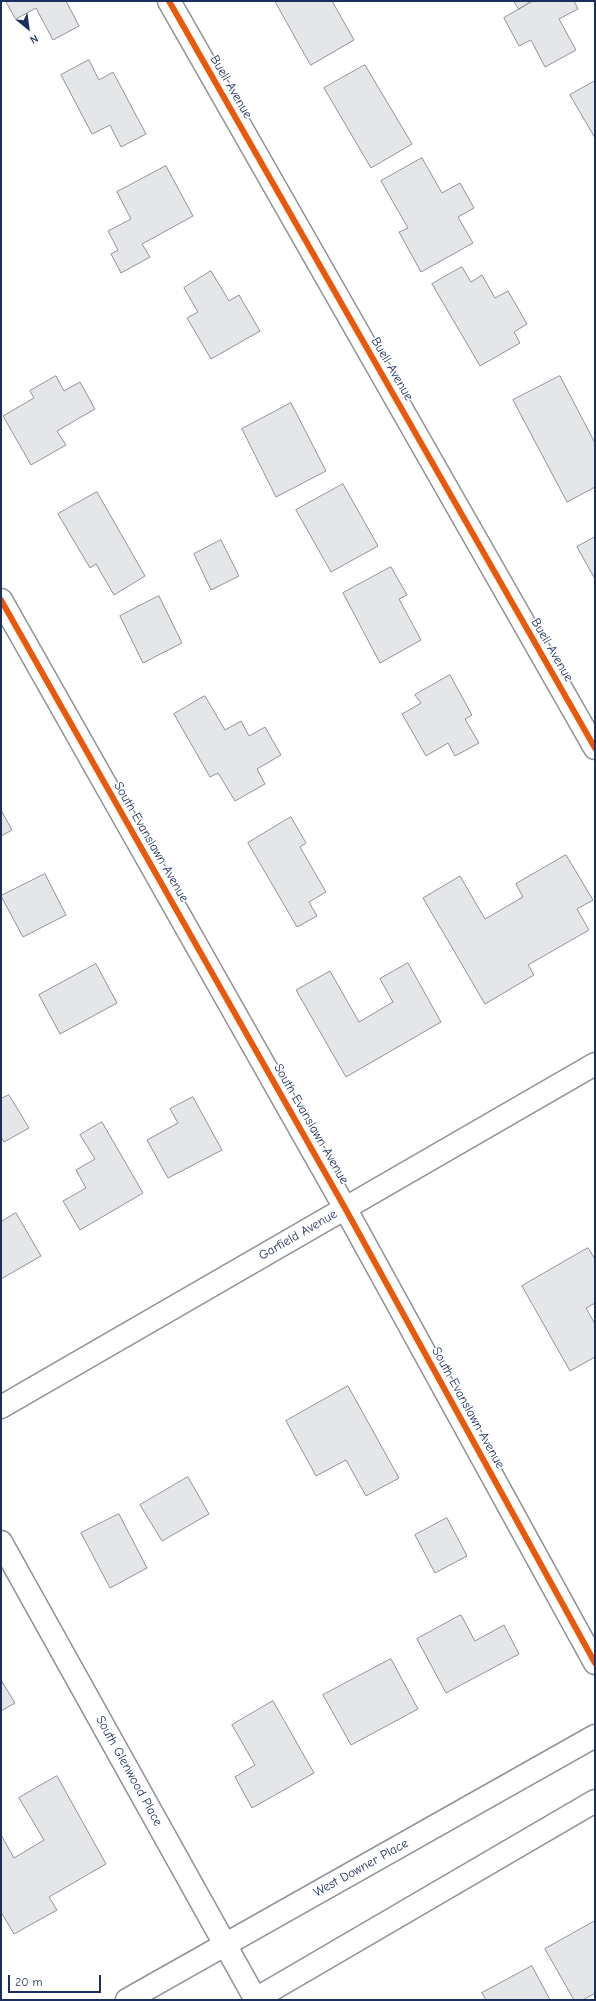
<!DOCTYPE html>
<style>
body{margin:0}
#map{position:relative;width:596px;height:2001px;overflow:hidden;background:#fff;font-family:"Comic Neue",sans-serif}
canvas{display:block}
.frame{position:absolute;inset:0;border:2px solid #1b2f5e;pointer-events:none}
.north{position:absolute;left:8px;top:8px;width:40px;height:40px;-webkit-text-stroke:3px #fff;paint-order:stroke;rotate:151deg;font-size:11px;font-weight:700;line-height:16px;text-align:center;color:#1b2f5e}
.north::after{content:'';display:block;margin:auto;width:14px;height:18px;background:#1b2f5e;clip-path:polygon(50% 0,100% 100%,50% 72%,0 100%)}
.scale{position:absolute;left:8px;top:1975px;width:93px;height:18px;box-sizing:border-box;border:2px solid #1b2f5e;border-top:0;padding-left:5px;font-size:12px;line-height:14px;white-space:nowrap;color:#1b2f5e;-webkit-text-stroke:3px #fff;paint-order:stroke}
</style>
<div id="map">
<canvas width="596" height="2001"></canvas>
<div class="frame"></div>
<div class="north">N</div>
<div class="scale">20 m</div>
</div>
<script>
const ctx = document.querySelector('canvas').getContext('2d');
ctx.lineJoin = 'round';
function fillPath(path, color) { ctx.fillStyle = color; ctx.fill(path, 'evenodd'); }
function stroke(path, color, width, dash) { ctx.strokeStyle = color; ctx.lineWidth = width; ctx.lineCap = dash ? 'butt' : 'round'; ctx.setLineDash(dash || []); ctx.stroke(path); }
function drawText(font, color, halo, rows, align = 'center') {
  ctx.font = font + ' "Comic Neue",sans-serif'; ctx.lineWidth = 3; ctx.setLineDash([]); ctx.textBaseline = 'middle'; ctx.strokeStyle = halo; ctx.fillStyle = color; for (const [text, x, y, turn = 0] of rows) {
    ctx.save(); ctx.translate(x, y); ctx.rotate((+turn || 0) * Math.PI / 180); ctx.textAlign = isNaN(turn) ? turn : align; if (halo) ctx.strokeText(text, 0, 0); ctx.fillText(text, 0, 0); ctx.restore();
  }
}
const building = new Path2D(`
 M 6,1 L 66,1 L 79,26 L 53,40 L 36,8 L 16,19 Z
 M 275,1 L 332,1 L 354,40 L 311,65 Z
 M 514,1 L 532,1 L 519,9 Z
 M 533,1 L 574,1 L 578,9 L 559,19 L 576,50 L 545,67 L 531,40 L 519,46 L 504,18 Z
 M 89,60 L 99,80 L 113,72 L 146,134 L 121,147 L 110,125 L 92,134 L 61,75 Z
 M 365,65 L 412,144 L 371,168 L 324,88 Z
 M 595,81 L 595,138 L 570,95 Z
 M 422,158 L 442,193 L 460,183 L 474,208 L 458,217 L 473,243 L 421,272 L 399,232 L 408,228 L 381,181 Z
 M 166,166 L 193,216 L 142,244 L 150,257 L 121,273 L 111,254 L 118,250 L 108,231 L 131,219 L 117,192 Z
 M 462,267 L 471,282 L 482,275 L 495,298 L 508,291 L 527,324 L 514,332 L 520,343 L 480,366 L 432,284 Z
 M 211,271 L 229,301 L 239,295 L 260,331 L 211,359 L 187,318 L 198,312 L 184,288 Z
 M 56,376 L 64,391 L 80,382 L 95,409 L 57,431 L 66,445 L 31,465 L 3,416 L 34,398 L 30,391 Z
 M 560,376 L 595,443 L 595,487 L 567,502 L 513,400 Z
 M 291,403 L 326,471 L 276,497 L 242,429 Z
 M 343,484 L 378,546 L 331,572 L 296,510 Z
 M 97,492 L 145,576 L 114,595 L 96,564 L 90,568 L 58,514 Z
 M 595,537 L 595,579 L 577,547 Z
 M 221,540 L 239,576 L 211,590 L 194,554 Z
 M 391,567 L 407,595 L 399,599 L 421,640 L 380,663 L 343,593 Z
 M 159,596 L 182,643 L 143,663 L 120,616 Z
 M 450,675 L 472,715 L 465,719 L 479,743 L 455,756 L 448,743 L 426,756 L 402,714 L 421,703 L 415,695 Z
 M 205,696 L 225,730 L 241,721 L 249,736 L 265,727 L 281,755 L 257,769 L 265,784 L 235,801 L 218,773 L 210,777 L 174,714 Z
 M 1,810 L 12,830 L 1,836 Z
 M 291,817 L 306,843 L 300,847 L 326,892 L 309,902 L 317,916 L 297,927 L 248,843 Z
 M 566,855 L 593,900 L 577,909 L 589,930 L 528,965 L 534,975 L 485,1004 L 423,898 L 460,876 L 485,919 L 523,897 L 516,884 Z
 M 45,874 L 66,915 L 23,937 L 1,896 Z
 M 408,963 L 441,1022 L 346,1077 L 296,990 L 330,971 L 359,1022 L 393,1002 L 380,979 Z
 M 96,964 L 117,1003 L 60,1034 L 39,995 Z
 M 9,1095 L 29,1128 L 4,1142 L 1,1137 L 1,1099 Z
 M 193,1097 L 222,1150 L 168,1178 L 147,1140 L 178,1123 L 170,1109 Z
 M 102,1122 L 143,1193 L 80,1230 L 63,1201 L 86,1188 L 76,1170 L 95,1159 L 80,1135 Z
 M 16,1213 L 41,1256 L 1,1279 L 1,1222 Z
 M 588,1248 L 595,1259 L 595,1303 L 586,1308 L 595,1324 L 595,1357 L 570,1371 L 522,1286 Z
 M 348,1386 L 399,1478 L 366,1496 L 346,1460 L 316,1476 L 286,1421 Z
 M 188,1477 L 209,1514 L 162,1541 L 140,1505 Z
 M 119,1514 L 147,1568 L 110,1588 L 81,1533 Z
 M 447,1518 L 467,1556 L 435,1573 L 415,1535 Z
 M 461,1615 L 475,1641 L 504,1625 L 519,1654 L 446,1693 L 417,1639 Z
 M 391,1659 L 418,1709 L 351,1745 L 323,1695 Z
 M 1,1680 L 15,1703 L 1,1711 Z
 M 273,1701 L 314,1773 L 252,1808 L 235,1777 L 255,1765 L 232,1725 Z
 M 57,1776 L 106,1864 L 49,1897 L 57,1910 L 14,1934 L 1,1912 L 1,1835 L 14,1858 L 44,1840 L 19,1798 Z
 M 595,1921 L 595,1993 L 583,2000 L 574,2000 L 545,1949 Z
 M 532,1966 L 550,2000 L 486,2000 L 482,1993 Z`);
fillPath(building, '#e5e6e8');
stroke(building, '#8e929a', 1);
const minor = new Path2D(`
 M 169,1 L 595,748
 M 1,600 L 345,1208 L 595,1663
 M 1,1407 L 595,1064
 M 1,1542 L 256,2000
 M 127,2000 L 595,1736
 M 254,2000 L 595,1801`);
stroke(minor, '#8e929a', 25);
stroke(minor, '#fff', 22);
stroke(new Path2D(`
 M 169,1 L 595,748
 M 1,600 L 345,1208 L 595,1663`), '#e8590c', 6);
drawText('13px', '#1b2f5e', '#fff', [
 ["Buell Avenue",231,87,60],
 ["Buell Avenue",392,369,60],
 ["Buell Avenue",552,650,60],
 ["South Evanslawn Avenue",151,842,60],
 ["South Evanslawn Avenue",311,1124,60],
 ["Garfield Avenue",298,1235,-30],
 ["South Evanslawn Avenue",468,1408,61],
 ["South Glenwood Place",129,1771,61],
 ["West Downer Place",361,1868,-29]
]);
</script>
